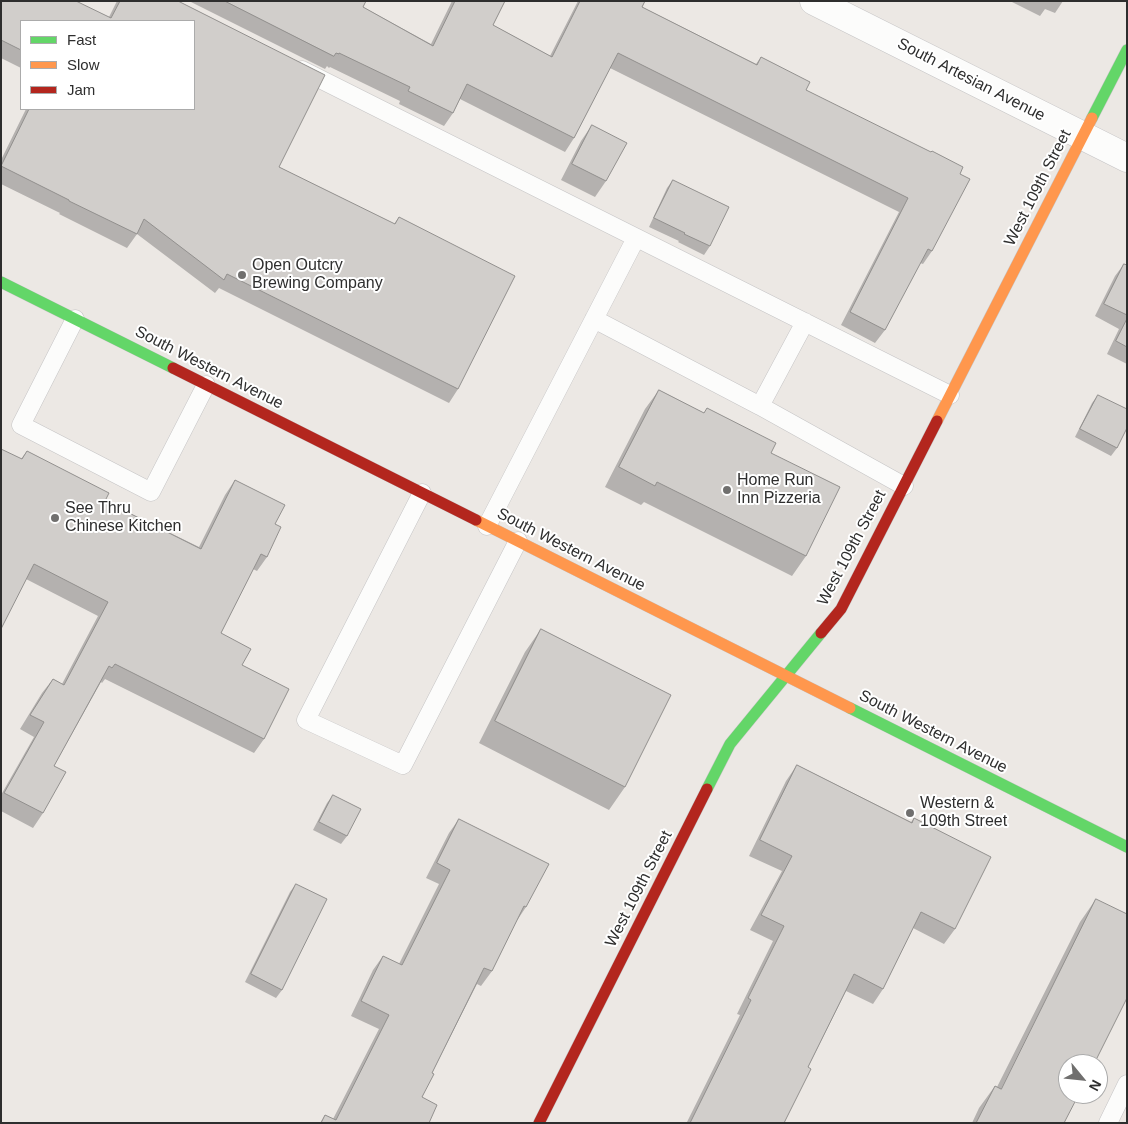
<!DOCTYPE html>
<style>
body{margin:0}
#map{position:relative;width:1128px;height:1124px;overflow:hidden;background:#ece8e4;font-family:Arial,sans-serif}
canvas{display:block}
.frame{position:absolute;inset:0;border:2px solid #2e2e2e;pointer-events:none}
.legend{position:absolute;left:20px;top:20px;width:175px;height:90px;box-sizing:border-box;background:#fff;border:1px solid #ababab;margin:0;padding:6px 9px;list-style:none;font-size:15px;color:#2e2e2e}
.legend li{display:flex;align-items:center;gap:10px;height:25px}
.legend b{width:25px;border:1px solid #ababab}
.north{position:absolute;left:1058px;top:1054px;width:50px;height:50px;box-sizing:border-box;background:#fff;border:1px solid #ababab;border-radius:50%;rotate:118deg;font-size:14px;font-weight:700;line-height:20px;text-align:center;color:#2e2e2e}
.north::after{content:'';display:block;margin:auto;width:18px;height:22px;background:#706f6e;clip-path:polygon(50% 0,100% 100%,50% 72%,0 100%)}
</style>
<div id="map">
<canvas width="1128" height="1124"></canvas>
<div class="frame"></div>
<ul class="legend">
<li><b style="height:6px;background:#63d668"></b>Fast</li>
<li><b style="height:6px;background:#ff974d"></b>Slow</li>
<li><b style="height:6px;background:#b3261e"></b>Jam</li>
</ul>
<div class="north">N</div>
</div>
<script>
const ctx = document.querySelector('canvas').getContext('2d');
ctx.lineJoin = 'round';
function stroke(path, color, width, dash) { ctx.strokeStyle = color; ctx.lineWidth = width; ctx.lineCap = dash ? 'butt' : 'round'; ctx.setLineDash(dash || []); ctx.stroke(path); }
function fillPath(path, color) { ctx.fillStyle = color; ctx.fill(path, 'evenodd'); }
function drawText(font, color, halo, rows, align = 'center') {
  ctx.font = font + ' Arial,sans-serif'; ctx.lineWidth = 4; ctx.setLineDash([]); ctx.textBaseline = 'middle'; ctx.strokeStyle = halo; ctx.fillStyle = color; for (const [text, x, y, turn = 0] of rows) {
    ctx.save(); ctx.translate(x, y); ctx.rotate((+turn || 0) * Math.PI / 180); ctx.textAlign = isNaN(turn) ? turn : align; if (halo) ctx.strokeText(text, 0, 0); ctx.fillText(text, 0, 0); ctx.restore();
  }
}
const lane = new Path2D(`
 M 302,70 L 950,395
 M 75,319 L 21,425 L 151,492 L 206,385
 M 594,319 L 760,406
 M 805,322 L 760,406 L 904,486
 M 422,493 L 306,720 L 403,765 L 518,541
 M 487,526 L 636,238
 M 1108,1123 L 1127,1084`);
const street = new Path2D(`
 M 814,1 L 1127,158`);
const fast = new Path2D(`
 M 1092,118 L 1127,50
 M 1,282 L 173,368
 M 850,708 L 1127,847
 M 707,789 L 730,744 L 821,633`);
const slow = new Path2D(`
 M 937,421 L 1092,118
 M 476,520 L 850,708`);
const jam = new Path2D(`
 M 173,368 L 476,520
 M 821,633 L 841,609 L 937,421
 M 539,1123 L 707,789`);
stroke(lane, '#c5c4c5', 19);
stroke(street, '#c5c4c5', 29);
stroke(fast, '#c5c4c5', 12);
stroke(slow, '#c5c4c5', 12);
stroke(jam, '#c5c4c5', 12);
stroke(lane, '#fcfcfb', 18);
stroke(street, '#fcfcfb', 28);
stroke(fast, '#63d668', 11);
stroke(slow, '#ff974d', 11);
stroke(jam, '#b3261e', 11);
fillPath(new Path2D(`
 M 1,1 L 109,17 L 117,1 L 178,1 L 279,167 L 394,224 L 399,217 L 458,389 L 449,403 L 219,288 L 215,293 L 137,234 L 127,248 L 59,214 L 60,213 L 1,184 L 1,160 L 26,109 L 194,109 L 21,21 L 21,68 L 1,58 Z
 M 189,1 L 366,1 L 363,7 L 431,44 L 452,1 L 505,1 L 493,25 L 550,56 L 578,1 L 645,1 L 642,7 L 756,64 L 761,57 L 806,90 L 960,174 L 932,251 L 923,264 L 920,263 L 885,330 L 875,343 L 841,325 L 899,212 L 610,68 L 574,138 L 565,152 L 460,99 L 453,113 L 444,126 L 399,104 L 400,101 L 330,67 L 329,68 L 327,66 L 325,69 Z
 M 1010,1 L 1063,1 L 1055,13 L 1045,9 L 1040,16 Z
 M 592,125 L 606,181 L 595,197 L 561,180 L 581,141 Z
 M 673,180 L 710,246 L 704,255 L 678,242 L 679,241 L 649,227 L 667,188 Z
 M 1124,264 L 1127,265 L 1127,364 L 1107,354 L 1119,329 L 1095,316 L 1115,276 Z
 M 659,390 L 704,413 L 707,408 L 771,453 L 806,556 L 792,576 L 644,502 L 641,505 L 605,487 L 645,409 Z
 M 1098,395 L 1117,448 L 1111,456 L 1075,437 L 1092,403 Z
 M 27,451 L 105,501 L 199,547 L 225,495 L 235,480 L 275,524 L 267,557 L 257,571 L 253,569 L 221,633 L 242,665 L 264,739 L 254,753 L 105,679 L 102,683 L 101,682 L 54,766 L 43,813 L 33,828 L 1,811 L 1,795 L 34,737 L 20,729 L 42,693 L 53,679 L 62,684 L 98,616 L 26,579 L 21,459 Z
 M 541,629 L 625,787 L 609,810 L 479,743 L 525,652 Z
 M 797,765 L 911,822 L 914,818 L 955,929 L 944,944 L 913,928 L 883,989 L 873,1004 L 846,991 L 808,1067 L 784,1123 L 684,1123 L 687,1122 L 740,1015 L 737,1014 L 773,941 L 750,930 L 782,871 L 749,856 L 786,781 Z
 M 333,795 L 347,836 L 341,844 L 313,830 L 327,803 Z
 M 459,819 L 526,907 L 516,922 L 492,971 L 481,986 L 477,984 L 432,1073 L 422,1097 L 429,1123 L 320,1123 L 325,1115 L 333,1119 L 379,1029 L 351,1016 L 373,970 L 383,956 L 399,964 L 439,884 L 426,878 L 449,833 Z
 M 296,884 L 282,990 L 276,998 L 245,982 L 290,892 Z
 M 1096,899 L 1064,1123 L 972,1123 L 979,1108 L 995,1086 L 997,1087 L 1080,922 Z`), '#b4b1af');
const building = new Path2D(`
 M 1,1 L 76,1 L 111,18 L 120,1 L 178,1 L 325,75 L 279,167 L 395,224 L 399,217 L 515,276 L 458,389 L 227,274 L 224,280 L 144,219 L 137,234 L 69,201 L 69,200 L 1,166 L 29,109 L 194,109 L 194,21 L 21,21 L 21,50 L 1,40 Z
 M 225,1 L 366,1 L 363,7 L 433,46 L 455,1 L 505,1 L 493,25 L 552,57 L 580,1 L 645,1 L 642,7 L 757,65 L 761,57 L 810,82 L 806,90 L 931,152 L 932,151 L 963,167 L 960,174 L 970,179 L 932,251 L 928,249 L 885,330 L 850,312 L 908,198 L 618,53 L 574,138 L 467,84 L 453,113 L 408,91 L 410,87 L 339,53 L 339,54 L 336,53 L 334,56 Z
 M 592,125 L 627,143 L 606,181 L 572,164 Z
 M 673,180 L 729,207 L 710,246 L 684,234 L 685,233 L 654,218 Z
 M 1124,264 L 1127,265 L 1127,315 L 1104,304 Z
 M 1127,319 L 1127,347 L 1116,341 Z
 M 659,390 L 704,413 L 707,408 L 776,443 L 771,453 L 840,487 L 806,556 L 657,482 L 655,486 L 619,467 Z
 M 1098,395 L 1127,409 L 1127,428 L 1117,448 L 1080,429 Z
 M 1,449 L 22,459 L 27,451 L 109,493 L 105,501 L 201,549 L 235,480 L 285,505 L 275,524 L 281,527 L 267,557 L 261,554 L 221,633 L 251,649 L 242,665 L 289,689 L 264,739 L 115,664 L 112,668 L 109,666 L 54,766 L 66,772 L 43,813 L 4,793 L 44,722 L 30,715 L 53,679 L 64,685 L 108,602 L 34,564 L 1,629 Z
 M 541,629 L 671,695 L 625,787 L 495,721 Z
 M 797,765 L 912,823 L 914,818 L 991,857 L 955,929 L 921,912 L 883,989 L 854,974 L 808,1067 L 811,1069 L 784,1123 L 690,1123 L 751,1000 L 748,998 L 784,926 L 761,915 L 792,856 L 760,840 Z
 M 333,795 L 361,809 L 347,836 L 319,822 Z
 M 459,819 L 549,864 L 526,907 L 524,906 L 492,971 L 484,968 L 432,1073 L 434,1074 L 422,1097 L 437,1105 L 429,1123 L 321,1123 L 325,1115 L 336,1120 L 389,1015 L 361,1001 L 383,956 L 402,965 L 450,870 L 437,863 Z
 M 296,884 L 327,899 L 282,990 L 251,974 Z
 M 1096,899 L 1127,914 L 1127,998 L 1094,1064 L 1068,1064 L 1068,1094 L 1079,1094 L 1064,1123 L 976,1123 L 995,1086 L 1001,1089 Z`);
fillPath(building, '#d1cecb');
stroke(building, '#92908e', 1);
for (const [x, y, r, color] of [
 [242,275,5,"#706f6e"],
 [727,490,5,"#706f6e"],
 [55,518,5,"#706f6e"],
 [910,813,5,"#706f6e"]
]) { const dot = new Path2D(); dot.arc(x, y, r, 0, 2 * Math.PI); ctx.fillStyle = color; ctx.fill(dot); stroke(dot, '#fff', 2); }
drawText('16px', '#2e2e2e', '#fff', [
 ["South Artesian Avenue",971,80,27],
 ["West 109th Street",1038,188,-63],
 ["South Western Avenue",209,368,27],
 ["West 109th Street",852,548,-62],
 ["South Western Avenue",571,550,27],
 ["South Western Avenue",933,732,27],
 ["West 109th Street",639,889,-63]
]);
drawText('16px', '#2e2e2e', '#fff', [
 ["Open Outcry",252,266],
 ["Brewing Company",252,284],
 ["Home Run",737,481],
 ["Inn Pizzeria",737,499],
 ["See Thru",65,509],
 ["Chinese Kitchen",65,527],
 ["Western &",920,804],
 ["109th Street",920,822]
], 'left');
</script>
